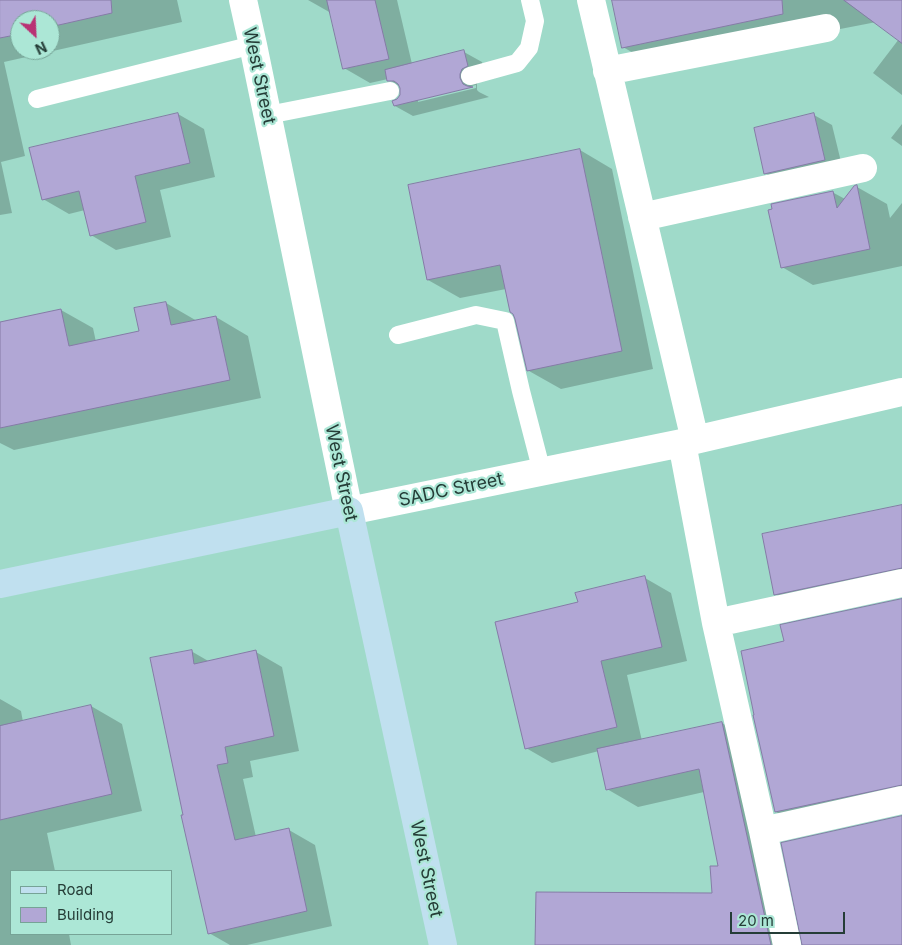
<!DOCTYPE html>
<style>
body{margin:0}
#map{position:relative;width:902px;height:945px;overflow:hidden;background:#9fdac9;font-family:Inter,sans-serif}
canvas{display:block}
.legend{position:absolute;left:10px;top:870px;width:162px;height:65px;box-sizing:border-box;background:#ace7d6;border:1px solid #76a396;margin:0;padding:6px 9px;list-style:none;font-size:15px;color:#253d37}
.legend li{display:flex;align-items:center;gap:10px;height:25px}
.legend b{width:25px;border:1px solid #76a396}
.north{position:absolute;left:10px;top:10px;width:50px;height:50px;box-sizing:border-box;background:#ace7d6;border:1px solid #76a396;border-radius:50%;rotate:155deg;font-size:14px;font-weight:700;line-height:20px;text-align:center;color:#253d37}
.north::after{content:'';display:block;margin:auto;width:18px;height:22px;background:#b93274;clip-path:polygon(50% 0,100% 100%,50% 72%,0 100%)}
.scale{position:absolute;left:730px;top:912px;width:115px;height:22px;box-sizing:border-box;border:2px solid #253d37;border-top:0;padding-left:6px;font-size:15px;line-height:18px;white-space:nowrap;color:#253d37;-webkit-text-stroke:4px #ace7d6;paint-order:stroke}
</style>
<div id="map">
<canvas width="902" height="945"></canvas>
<ul class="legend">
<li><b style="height:6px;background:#c0e0ef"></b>Road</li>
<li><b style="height:14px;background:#b1a7d5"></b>Building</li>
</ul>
<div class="north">N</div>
<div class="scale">20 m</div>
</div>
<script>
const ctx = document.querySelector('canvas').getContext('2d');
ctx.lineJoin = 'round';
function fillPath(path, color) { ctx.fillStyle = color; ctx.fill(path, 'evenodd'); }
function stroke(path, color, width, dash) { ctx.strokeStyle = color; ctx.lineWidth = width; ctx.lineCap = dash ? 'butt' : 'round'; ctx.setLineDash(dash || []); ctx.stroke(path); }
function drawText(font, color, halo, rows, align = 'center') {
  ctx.font = font + ' Inter,sans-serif'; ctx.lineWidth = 4.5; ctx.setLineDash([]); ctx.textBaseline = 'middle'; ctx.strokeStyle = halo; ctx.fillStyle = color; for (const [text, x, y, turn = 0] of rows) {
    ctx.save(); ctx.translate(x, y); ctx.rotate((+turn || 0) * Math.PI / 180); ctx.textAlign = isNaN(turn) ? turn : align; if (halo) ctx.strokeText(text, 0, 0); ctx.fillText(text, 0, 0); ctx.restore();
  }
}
fillPath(new Path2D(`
 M 0,0 L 177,0 L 182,22 L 4,62 L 25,156 L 1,162 L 12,213 L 0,215 ZM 20,20 L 50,20 L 50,50 L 20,50 Z
 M 308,0 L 397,0 L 412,64 L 464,52 L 482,62 L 486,76 L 480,79 L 477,84 L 477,90 L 479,92 L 489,97 L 413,116 L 395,106 L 401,95 L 401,87 L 388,79 L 370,83 L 344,68 L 331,13 ZM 476,85 L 476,88 L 418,102 L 418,99 Z
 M 614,0 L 866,0 L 892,19 L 654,65 L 623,47 Z
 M 902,35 L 902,95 L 873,73 Z
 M 178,114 L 204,129 L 215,177 L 160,190 L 171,237 L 116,250 L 91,235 L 85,210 L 69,214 L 43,199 Z
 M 814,115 L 832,125 L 843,170 L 783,184 L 765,173 Z
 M 902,124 L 902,146 L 891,138 Z
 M 580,150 L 612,169 L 653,369 L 561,389 L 529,371 L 517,318 L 506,289 L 460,298 L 428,280 Z
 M 857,187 L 887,204 L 890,218 L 902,203 L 902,266 L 813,285 L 782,267 L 832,192 L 845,199 Z
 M 166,303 L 197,321 L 216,317 L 248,336 L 261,398 L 14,450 L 0,443 L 0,323 L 61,310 L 93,328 L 96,342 L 140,332 Z
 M 902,506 L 902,591 L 806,611 L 775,594 Z
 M 645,578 L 671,593 L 687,661 L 627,675 L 642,741 L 722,723 L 753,741 L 797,945 L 536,945 L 713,895 L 719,867 L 704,792 L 638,807 L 607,789 L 599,751 L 552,763 L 526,748 L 579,602 Z
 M 902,600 L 902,808 L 806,829 L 776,812 L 785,642 Z
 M 191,651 L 210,662 L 256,652 L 282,667 L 299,751 L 250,761 L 253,777 L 243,779 L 256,837 L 289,830 L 315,845 L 332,926 L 247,945 L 230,945 L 209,933 L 185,816 Z
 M 0,699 L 21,711 L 23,722 L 91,706 L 122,724 L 142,811 L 47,833 L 55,871 L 11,871 L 11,934 L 69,934 L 71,945 L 0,945 Z`), '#0003');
const building = new Path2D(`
 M 0,0 L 111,0 L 112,13 L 50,27 L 50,20 L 20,20 L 20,34 L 0,38 Z
 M 327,0 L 375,0 L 389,59 L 343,69 Z
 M 612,0 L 782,0 L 783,14 L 622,48 Z
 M 844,0 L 902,0 L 902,43 Z
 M 464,50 L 468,66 L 462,69 L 460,74 L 460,78 L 463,84 L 467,86 L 473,87 L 394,106 L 392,101 L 397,99 L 400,95 L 400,88 L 398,84 L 394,81 L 387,81 L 385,70 Z
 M 178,113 L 190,163 L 135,176 L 146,222 L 90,236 L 79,191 L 42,200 L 29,148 Z
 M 814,113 L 825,160 L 764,174 L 754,128 Z
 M 580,149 L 622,351 L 527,371 L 515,319 L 513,314 L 510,312 L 500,265 L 427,280 L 408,185 Z
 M 857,185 L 870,249 L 781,268 L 768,210 L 772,209 L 771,204 L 833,191 L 837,208 L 854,186 Z
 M 166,302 L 171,325 L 216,316 L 230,380 L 0,428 L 0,322 L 61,309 L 69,346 L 139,331 L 134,308 Z
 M 902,505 L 902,568 L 774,595 L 762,534 Z
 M 645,576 L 662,647 L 601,661 L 617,727 L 525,749 L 495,622 L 578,602 L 575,593 Z
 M 902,599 L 902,785 L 775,812 L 753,715 L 754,715 L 741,651 L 784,641 L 780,625 Z
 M 192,650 L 194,664 L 256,650 L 274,736 L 225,747 L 228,763 L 217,765 L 235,840 L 289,828 L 307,911 L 208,934 L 181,815 L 183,815 L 150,658 Z
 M 91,705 L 112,794 L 0,820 L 0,726 Z
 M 722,722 L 771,945 L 535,945 L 536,892 L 712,893 L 710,866 L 718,866 L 699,769 L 606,790 L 597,749 Z
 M 902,816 L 902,945 L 802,945 L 781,843 Z`);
fillPath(building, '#b1a7d5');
stroke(building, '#857ba6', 1);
stroke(new Path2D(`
 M 470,76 L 517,63 L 529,48 L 535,21 L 530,0
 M 37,99 L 253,45
 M 268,115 L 390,91
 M 398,335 L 476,315 L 505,321 L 521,391 L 542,472`), '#fff', 18);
stroke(new Path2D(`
 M 591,0 L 695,440
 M 607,71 L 826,28
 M 642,217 L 863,168
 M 682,443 L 716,623 L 763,831 L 787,945
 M 349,511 L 682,443 L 902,392
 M 716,623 L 902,583
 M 763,831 L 902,800`), '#fff', 28);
stroke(new Path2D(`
 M 243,0 L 253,45 L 349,511`), '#fff', 28);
stroke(new Path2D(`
 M 0,584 L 349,511 L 443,945`), '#c0e0ef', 28);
drawText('18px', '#253d37', '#ace7d6', [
 ["West Street",259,76,78],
 ["West Street",341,473,78],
 ["SADC Street",451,490,-12],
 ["West Street",426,869,78]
]);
</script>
